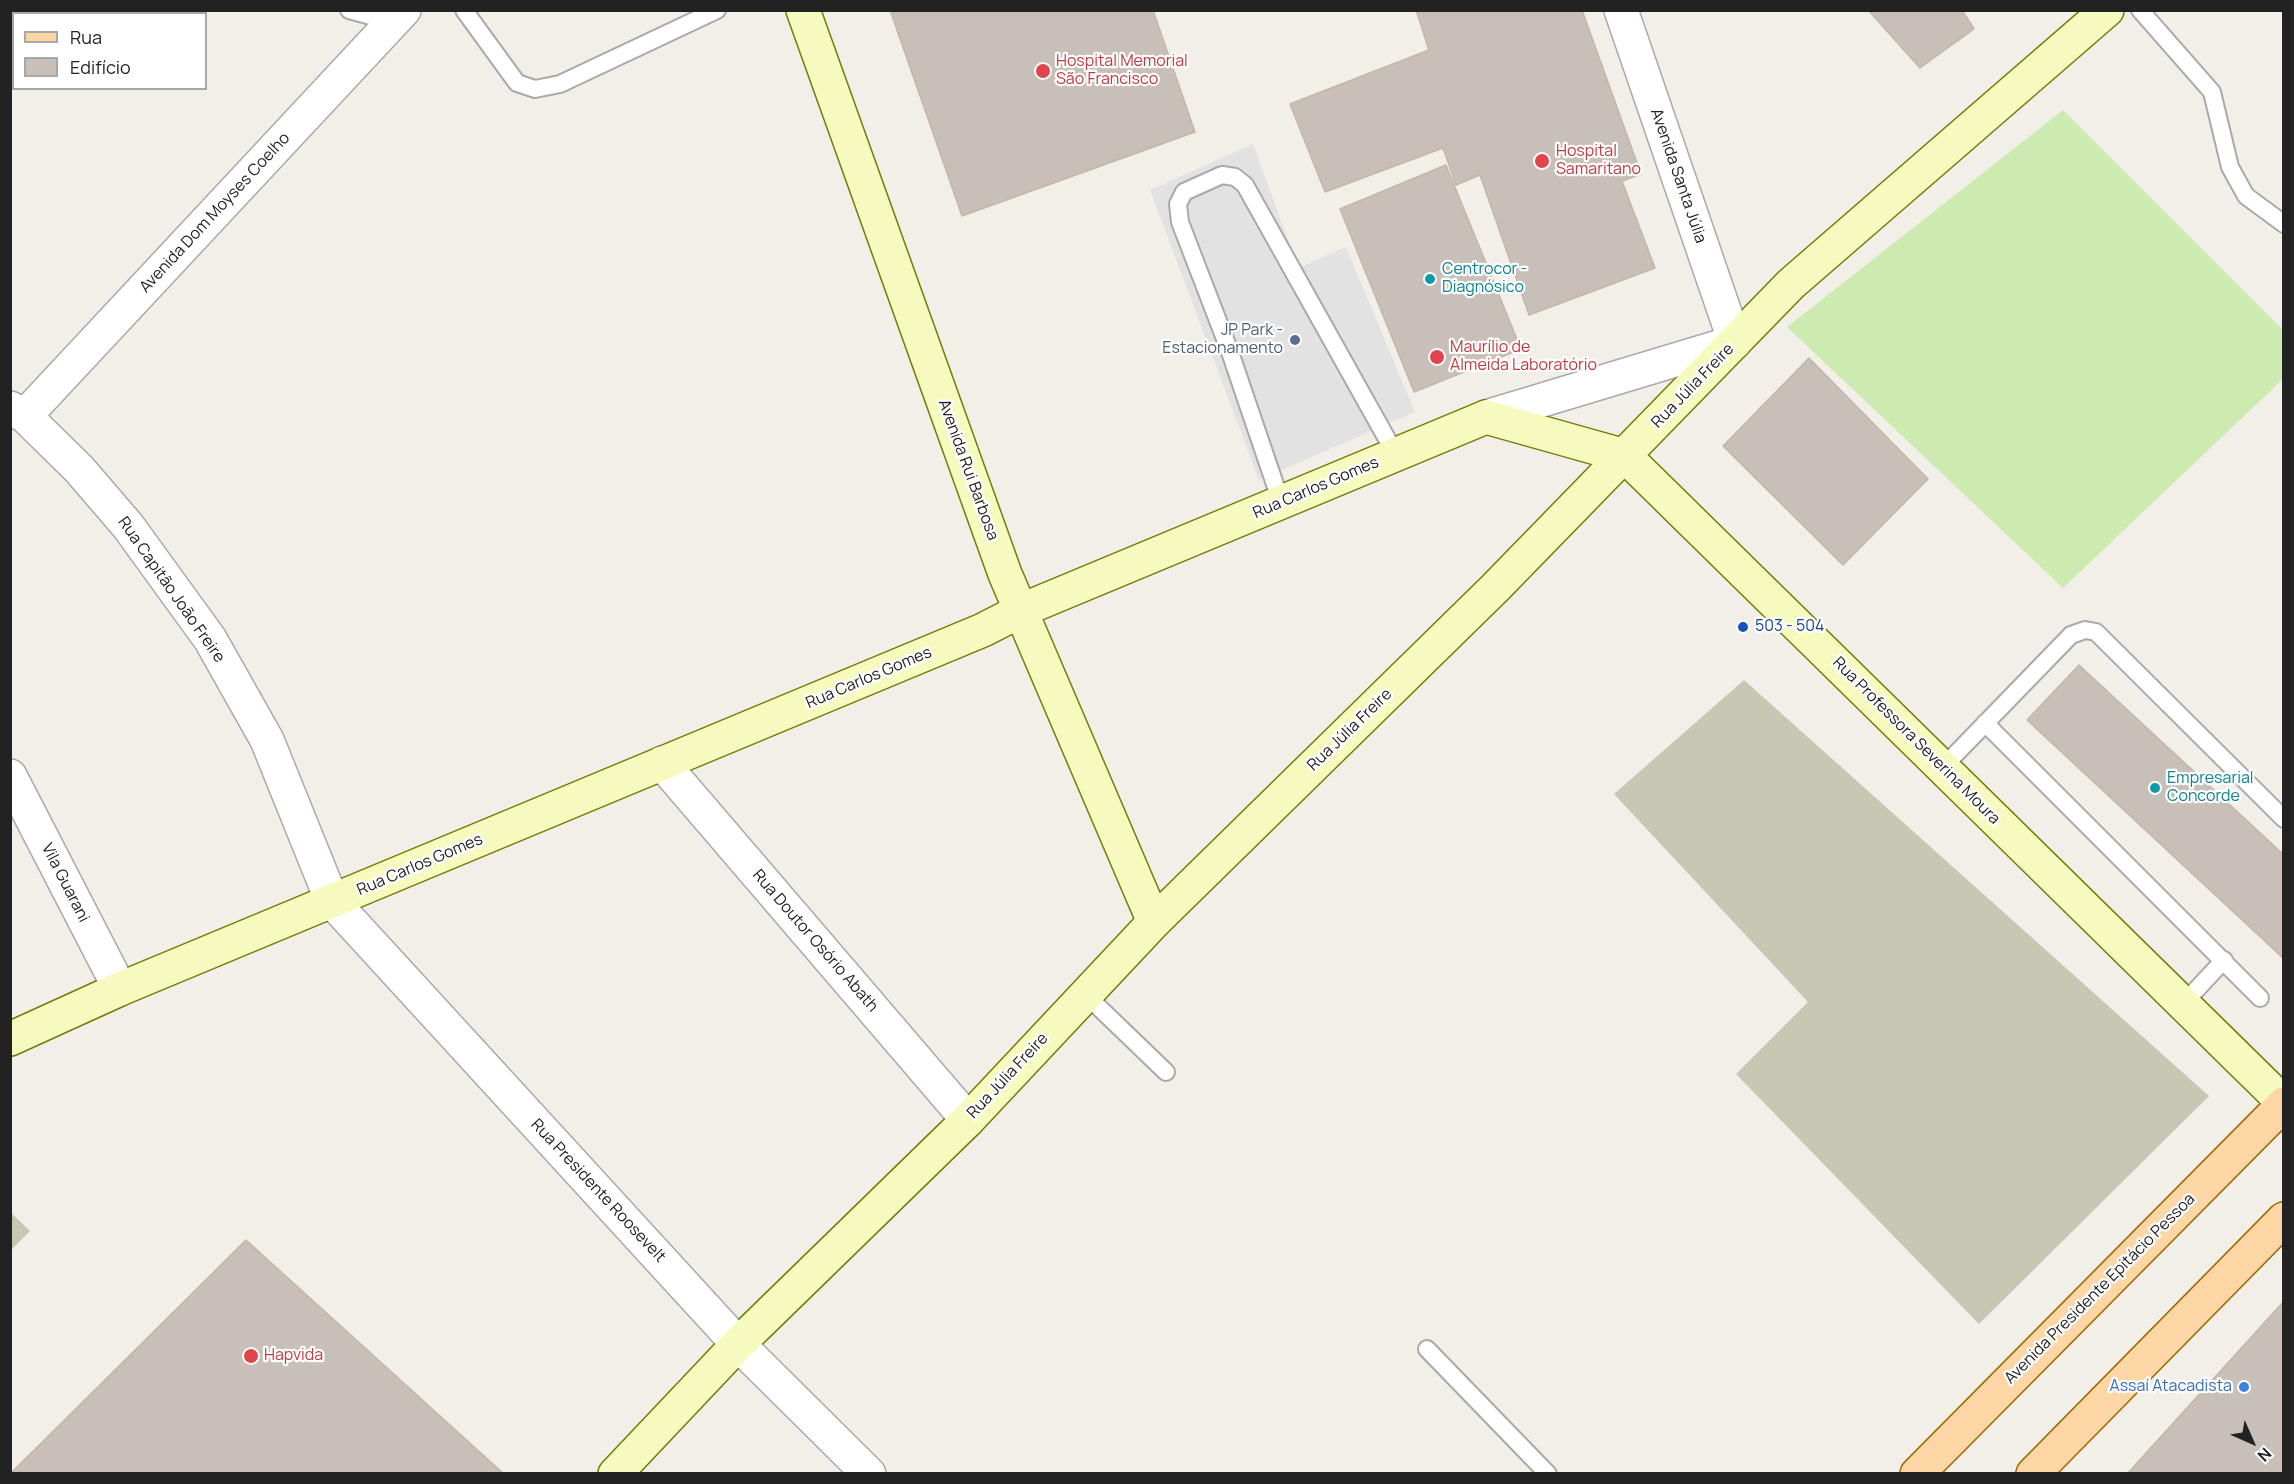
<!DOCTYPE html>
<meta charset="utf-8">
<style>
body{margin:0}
#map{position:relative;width:2294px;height:1484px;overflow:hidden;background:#f2efe9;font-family:Manrope,sans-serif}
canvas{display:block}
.frame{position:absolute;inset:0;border:12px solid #222;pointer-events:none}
.legend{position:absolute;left:12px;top:12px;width:195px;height:78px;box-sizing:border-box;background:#fff;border:2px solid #a7a7a7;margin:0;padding:8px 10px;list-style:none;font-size:18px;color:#222}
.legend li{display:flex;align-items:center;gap:12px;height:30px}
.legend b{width:30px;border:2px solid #a7a7a7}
.north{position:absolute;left:2222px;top:1412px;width:60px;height:60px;-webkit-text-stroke:4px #fff;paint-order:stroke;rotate:135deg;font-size:16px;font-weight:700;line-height:24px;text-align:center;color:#222}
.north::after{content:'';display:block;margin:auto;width:21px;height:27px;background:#222;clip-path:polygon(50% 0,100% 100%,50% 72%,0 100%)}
</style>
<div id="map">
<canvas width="2294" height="1484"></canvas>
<div class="frame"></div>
<ul class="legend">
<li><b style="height:8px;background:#fcd6a4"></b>Rua</li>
<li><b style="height:16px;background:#c7bfb8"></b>Edifício</li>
</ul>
<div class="north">N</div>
</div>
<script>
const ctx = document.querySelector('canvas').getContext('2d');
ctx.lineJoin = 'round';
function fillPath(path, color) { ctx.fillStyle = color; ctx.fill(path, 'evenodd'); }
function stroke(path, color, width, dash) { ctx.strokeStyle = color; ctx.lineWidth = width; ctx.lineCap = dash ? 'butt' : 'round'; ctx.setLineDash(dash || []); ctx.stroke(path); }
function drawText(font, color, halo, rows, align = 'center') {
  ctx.font = font + ' Manrope,sans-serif'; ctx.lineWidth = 4.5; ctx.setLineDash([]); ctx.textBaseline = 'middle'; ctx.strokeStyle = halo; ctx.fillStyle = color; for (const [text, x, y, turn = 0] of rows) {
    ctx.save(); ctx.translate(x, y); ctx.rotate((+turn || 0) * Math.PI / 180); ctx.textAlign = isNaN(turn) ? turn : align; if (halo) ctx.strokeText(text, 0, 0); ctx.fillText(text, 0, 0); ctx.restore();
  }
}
fillPath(new Path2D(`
 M 1744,680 L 2209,1096 L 1979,1324 L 1736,1074 L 1808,1002 L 1614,794 Z
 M 11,1213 L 30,1231 L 11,1250 L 10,1250 Z`), '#c7c7b4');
fillPath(new Path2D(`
 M 2063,110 L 2284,331 L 2283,379 L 2063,588 L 1787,327 Z`), '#cdebb0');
fillPath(new Path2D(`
 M 1253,144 L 1298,268 L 1346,247 L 1415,412 L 1259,480 L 1150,190 Z`), '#e2e2e2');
const building = new Path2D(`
 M 890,10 L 1153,10 L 1195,132 L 962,216 Z
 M 1416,10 L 1582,10 L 1641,174 L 1622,181 L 1655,268 L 1529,315 L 1480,175 L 1456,185 L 1443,148 L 1325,192 L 1290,104 L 1429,50 Z
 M 1868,10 L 1962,10 L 1974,29 L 1920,68 Z
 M 1446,165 L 1521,349 L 1414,392 L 1340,209 Z
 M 1809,358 L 1928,479 L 1843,565 L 1723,446 Z
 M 2079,665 L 2284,855 L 2284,959 L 2027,720 Z
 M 246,1240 L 504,1474 L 10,1474 Z
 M 2284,1301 L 2284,1474 L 2127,1474 Z`);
fillPath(building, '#c7bfb8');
stroke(building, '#c4b6ab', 1.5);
const service = new Path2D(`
 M 349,10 L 393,22
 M 464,10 L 517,83 L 535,89 L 560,84 L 717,10
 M 2140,10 L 2212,92 L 2230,167 L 2246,196 L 2284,224
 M 1281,502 L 1230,352 L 1180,222 L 1178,204 L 1184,192 L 1222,175 L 1235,177 L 1245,185 L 1396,455
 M 1985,723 L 2260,998
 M 1943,767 L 2071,635 L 2085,630 L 2096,632 L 2284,819
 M 1085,994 L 1166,1072
 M 2183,1004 L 2224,960
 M 1427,1349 L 1548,1474`);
const minor = new Path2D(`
 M 10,408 L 25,416 L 79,469 L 128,526 L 210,639 L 267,740 L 332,901 L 738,1344 L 869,1474
 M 25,416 L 404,10
 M 1486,417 L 1735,342 L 1621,10
 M 662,763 L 968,1120
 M 10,776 L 120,989`);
const secondary = new Path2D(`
 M 803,10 L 1005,574 L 1154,922
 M 10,1039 L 120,989 L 983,630 L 1022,610 L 1486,417 L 1625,456 L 2284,1103
 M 615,1474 L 738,1344 L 968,1120 L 1154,922 L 1495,588 L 1791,284 L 2107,10`);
const primary = new Path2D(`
 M 1917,1474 L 2284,1104
 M 2033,1474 L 2284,1219`);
stroke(service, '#a9a9a9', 20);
stroke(minor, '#a9a9a9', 36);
stroke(secondary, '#707d05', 36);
stroke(primary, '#a06b00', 36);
stroke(service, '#fff', 16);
stroke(minor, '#fff', 33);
stroke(secondary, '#f7fabf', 33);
stroke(primary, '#fcd6a4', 33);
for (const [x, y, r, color] of [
 [1043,71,8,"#e0444e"],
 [1542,161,8,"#e0444e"],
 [1430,279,6,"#0f9aa8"],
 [1295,340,6,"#5c6f8a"],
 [1437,357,8,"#e0444e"],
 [1743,627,6,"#1a4fb4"],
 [2155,788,6,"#0f9aa8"],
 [251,1356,8,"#e0444e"],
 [2244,1387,6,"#3f7fe0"]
]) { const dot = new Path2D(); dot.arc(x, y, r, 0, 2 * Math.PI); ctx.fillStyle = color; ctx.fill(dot); stroke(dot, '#fff', 2); }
drawText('16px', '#be3a42', '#fff', [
 ["Hospital Memorial",1056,62],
 ["São Francisco",1056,80],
 ["Hospital",1556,152],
 ["Samaritano",1556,170],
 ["Maurílio de",1450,348],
 ["Almeida Laboratório",1450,366],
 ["Hapvida",264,1356]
], 'left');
drawText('16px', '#222', '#fff', [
 ["Avenida Santa Júlia",1678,176,71],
 ["Avenida Dom Moyses Coelho",215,213,-47],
 ["Rua Júlia Freire",1693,386,-46],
 ["Avenida Rui Barbosa",968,470,70],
 ["Rua Carlos Gomes",1316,488,-23],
 ["Rua Capitão João Freire",171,590,55],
 ["Rua Carlos Gomes",869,678,-23],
 ["Rua Júlia Freire",1350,730,-44],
 ["Rua Professora Severina Moura",1916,741,45],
 ["Rua Carlos Gomes",420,865,-23],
 ["Vila Guarani",65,883,63],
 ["Rua Doutor Osório Abath",815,941,49],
 ["Rua Júlia Freire",1008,1076,-47],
 ["Rua Presidente Roosevelt",598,1191,47],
 ["Avenida Presidente Epitácio Pessoa",2100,1289,-45]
]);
drawText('16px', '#0d838f', '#fff', [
 ["Centrocor -",1442,270],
 ["Diagnósico",1442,288],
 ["Empresarial",2167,779],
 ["Concorde",2167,797]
], 'left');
drawText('16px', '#4e5e75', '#fff', [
 ["JP Park -",1283,331],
 ["Estacionamento",1283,349]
], 'right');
drawText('16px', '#164399', '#fff', [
 ["503 - 504",1755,627]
], 'left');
drawText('16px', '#366cbe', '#fff', [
 ["Assaí Atacadista",2232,1387]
], 'right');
</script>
